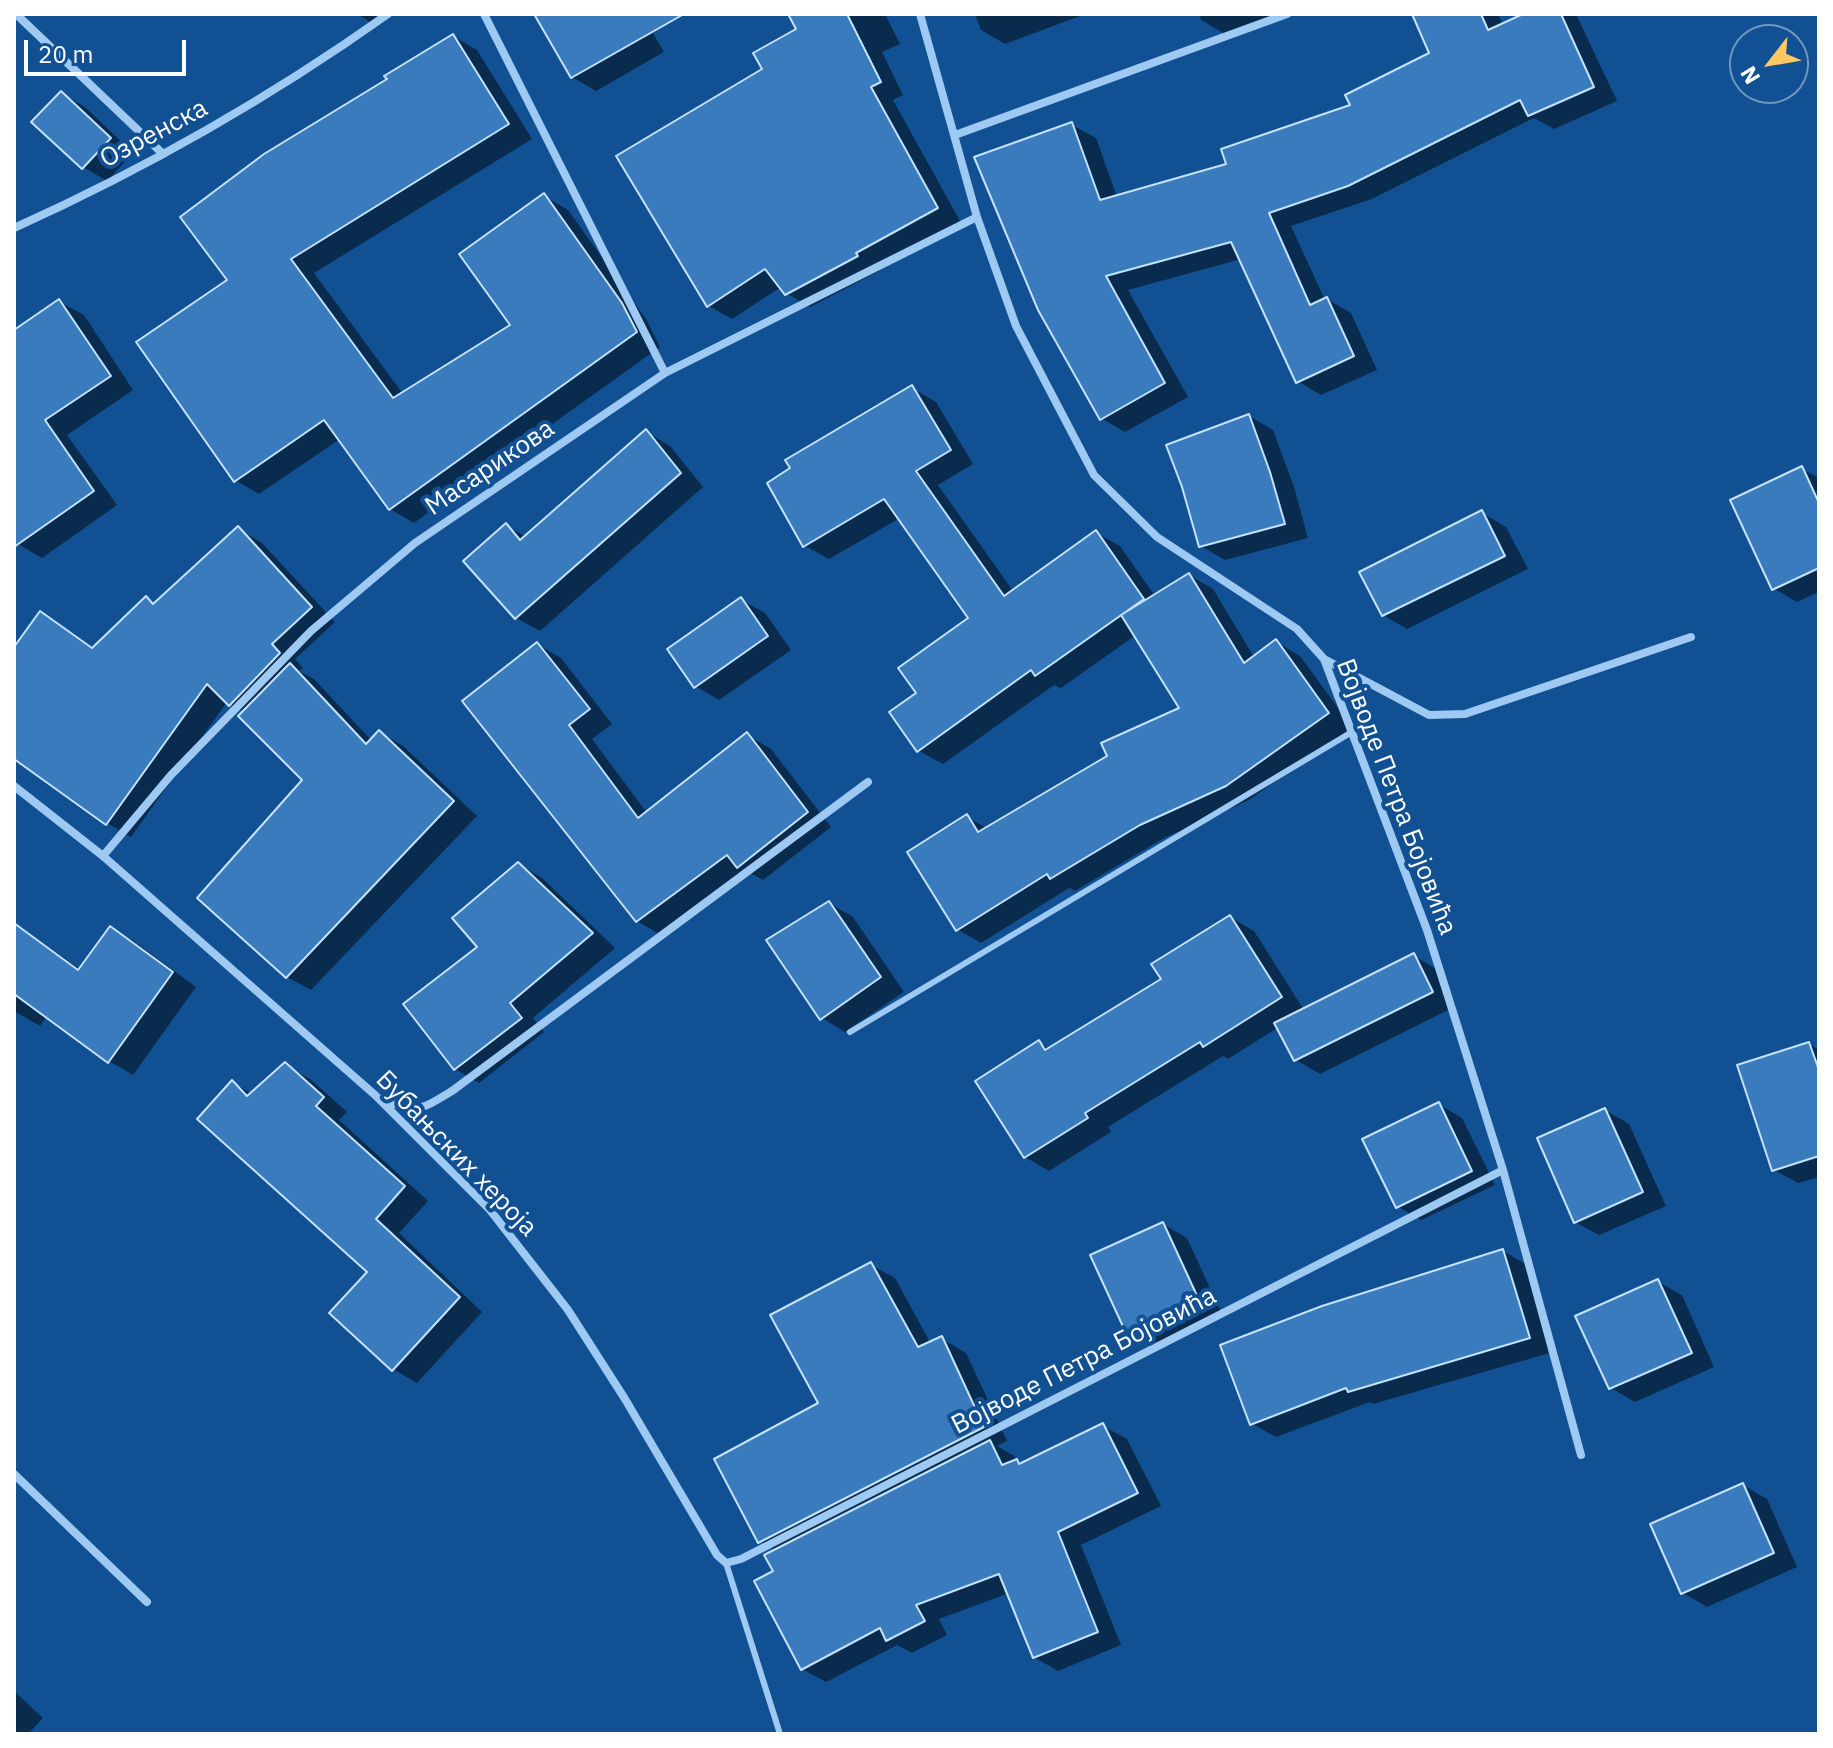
<!DOCTYPE html>
<meta charset="utf-8">
<style>
body{margin:0}
#map{position:relative;width:1833px;height:1748px;overflow:hidden;background:#115193;font-family:"IBM Plex Sans",sans-serif}
canvas{display:block}
.frame{position:absolute;inset:0;border:16px solid #fff;pointer-events:none}
.north{position:absolute;left:1729px;top:24px;width:80px;height:80px;box-sizing:border-box;background:#115193;border:2px solid #7097be;border-radius:50%;rotate:239deg;font-size:22px;font-weight:700;line-height:32px;text-align:center;color:#fff}
.north::after{content:'';display:block;margin:auto;width:28px;height:36px;background:#ffc860;clip-path:polygon(50% 0,100% 100%,50% 72%,0 100%)}
.scale{position:absolute;left:24px;top:40px;width:162px;height:36px;box-sizing:border-box;border:4px solid #fff;border-top:0;padding-left:10px;font-size:24px;line-height:28px;white-space:nowrap;color:#fff;-webkit-text-stroke:6px #115193;paint-order:stroke}
</style>
<div id="map">
<canvas width="1833" height="1748"></canvas>
<div class="frame"></div>
<div class="north">N</div>
<div class="scale">20 m</div>
</div>
<script>
const ctx = document.querySelector('canvas').getContext('2d');
ctx.lineJoin = 'round';
function fillPath(path, color) { ctx.fillStyle = color; ctx.fill(path, 'evenodd'); }
function stroke(path, color, width, dash) { ctx.strokeStyle = color; ctx.lineWidth = width; ctx.lineCap = dash ? 'butt' : 'round'; ctx.setLineDash(dash || []); ctx.stroke(path); }
function drawText(font, color, halo, rows, align = 'center') {
  ctx.font = font + ' "IBM Plex Sans",sans-serif'; ctx.lineWidth = 8; ctx.setLineDash([]); ctx.textBaseline = 'middle'; ctx.strokeStyle = halo; ctx.fillStyle = color; for (const [text, x, y, turn = 0] of rows) {
    ctx.save(); ctx.translate(x, y); ctx.rotate((+turn || 0) * Math.PI / 180); ctx.textAlign = isNaN(turn) ? turn : align; if (halo) ctx.strokeText(text, 0, 0); ctx.fillText(text, 0, 0); ctx.restore();
  }
}
fillPath(new Path2D(`
 M 357,14 L 380,14 L 370,22 Z
 M 537,14 L 642,14 L 664,52 L 596,91 L 572,77 Z
 M 804,14 L 885,14 L 900,44 L 882,52 L 903,95 L 893,100 L 960,221 L 879,266 L 881,270 L 810,307 L 786,293 L 781,287 L 732,319 L 709,306 L 764,69 L 798,30 Z
 M 975,14 L 1079,14 L 1080,16 L 1005,44 L 981,30 Z
 M 1199,14 L 1291,14 L 1225,34 L 1201,20 Z
 M 1414,14 L 1498,14 L 1503,25 L 1528,14 L 1576,14 L 1617,101 L 1554,129 L 1534,118 L 1372,199 L 1291,226 L 1325,300 L 1327,299 L 1351,313 L 1377,370 L 1321,395 L 1297,381 L 1241,259 L 1128,290 L 1188,397 L 1125,432 L 1101,418 L 1072,125 L 1096,138 L 1117,197 L 1229,166 L 1353,106 L 1432,54 Z
 M 453,36 L 477,50 L 532,139 L 314,273 L 403,394 L 513,326 L 544,196 L 568,210 L 646,319 L 660,347 L 414,523 L 390,509 L 340,439 L 259,494 L 235,480 L 230,281 L 390,80 Z
 M 61,93 L 85,107 L 133,153 L 107,181 L 83,167 Z
 M 60,302 L 84,315 L 133,390 L 67,435 L 117,505 L 42,558 L 18,544 L 14,539 L 14,333 Z
 M 912,388 L 936,402 L 973,464 L 938,485 L 1013,591 L 1096,533 L 1120,546 L 1155,596 L 1189,575 L 1213,589 L 1254,657 L 1277,642 L 1300,656 L 1352,727 L 1249,800 L 1164,838 L 1075,891 L 1069,888 L 981,943 L 957,929 L 967,817 L 988,829 L 1109,757 L 1182,708 L 1136,635 L 1061,688 L 1054,685 L 943,764 L 919,751 L 919,694 L 971,618 L 900,518 L 829,559 L 805,546 Z
 M 1249,416 L 1273,430 L 1294,487 L 1308,538 L 1225,560 L 1201,546 Z
 M 646,432 L 670,446 L 703,487 L 540,631 L 516,618 L 506,525 L 526,537 Z
 M 1802,469 L 1819,478 L 1819,592 L 1797,602 L 1773,588 Z
 M 1482,513 L 1506,527 L 1528,569 L 1407,629 L 1383,615 Z
 M 238,529 L 262,543 L 335,622 L 295,659 L 303,668 L 299,671 L 314,679 L 372,741 L 379,732 L 403,746 L 477,816 L 311,990 L 287,977 L 305,780 L 244,712 L 227,702 L 131,837 L 107,823 L 14,757 L 14,699 L 62,629 L 95,649 L 147,599 L 156,604 Z
 M 741,600 L 765,613 L 791,650 L 719,700 L 695,686 Z
 M 537,644 L 561,658 L 612,724 L 592,739 L 647,813 L 747,735 L 771,749 L 831,827 L 763,880 L 747,871 L 661,935 L 637,921 Z
 M 518,864 L 542,878 L 615,948 L 533,1018 L 544,1032 L 479,1083 L 455,1069 L 480,947 Z
 M 829,903 L 853,917 L 904,992 L 845,1032 L 822,1018 Z
 M 1230,917 L 1254,931 L 1304,1010 L 1414,956 L 1438,970 L 1456,1006 L 1320,1074 L 1296,1060 L 1279,1027 L 1228,1059 L 1223,1056 L 1108,1127 L 1111,1132 L 1049,1171 L 1025,1157 L 1039,1043 L 1050,1049 L 1163,980 Z
 M 14,922 L 81,970 L 111,928 L 135,942 L 196,987 L 133,1075 L 109,1061 L 47,1016 L 40,1026 L 14,1011 Z
 M 1809,1044 L 1819,1050 L 1819,1177 L 1798,1183 L 1774,1170 Z
 M 285,1065 L 310,1079 L 347,1112 L 339,1120 L 428,1201 L 399,1233 L 482,1312 L 417,1383 L 393,1369 L 370,1272 L 232,1082 L 252,1094 Z
 M 1438,1104 L 1462,1118 L 1495,1185 L 1421,1220 L 1397,1206 Z
 M 1605,1110 L 1629,1124 L 1666,1206 L 1599,1235 L 1575,1222 Z
 M 1163,1224 L 1187,1238 L 1222,1314 L 1152,1346 L 1128,1332 Z
 M 1503,1251 L 1527,1265 L 1553,1352 L 1373,1404 L 1370,1402 L 1276,1437 L 1252,1424 Z
 M 871,1265 L 895,1278 L 931,1344 L 942,1339 L 966,1353 L 1007,1441 L 997,1446 L 1014,1456 L 1016,1461 L 1023,1465 L 1103,1426 L 1127,1439 L 1161,1506 L 1081,1545 L 1121,1645 L 1058,1671 L 1034,1657 L 1009,1593 L 939,1619 L 947,1635 L 912,1653 L 897,1645 L 826,1682 L 802,1669 L 776,1572 L 776,1551 L 759,1541 L 820,1403 Z
 M 1658,1282 L 1682,1295 L 1714,1367 L 1635,1402 L 1611,1388 Z
 M 1743,1485 L 1767,1499 L 1797,1567 L 1707,1607 L 1683,1593 Z
 M 14,1691 L 43,1718 L 28,1734 L 14,1734 Z`), '#0007');
const building = new Path2D(`
 M 534,14 L 684,14 L 571,78 Z
 M 788,14 L 847,14 L 881,82 L 871,87 L 938,208 L 856,253 L 858,256 L 785,295 L 765,269 L 707,307 L 616,156 L 762,69 L 753,53 L 796,29 Z
 M 1412,14 L 1481,14 L 1488,30 L 1523,14 L 1561,14 L 1594,87 L 1528,116 L 1520,100 L 1348,186 L 1269,213 L 1310,305 L 1327,297 L 1354,356 L 1296,383 L 1231,242 L 1106,276 L 1165,383 L 1100,420 L 1038,310 L 974,157 L 1072,122 L 1100,200 L 1226,164 L 1221,149 L 1350,105 L 1345,95 L 1429,53 Z
 M 453,34 L 509,124 L 291,259 L 393,398 L 510,325 L 459,254 L 544,193 L 622,303 L 637,332 L 389,510 L 324,420 L 234,482 L 136,342 L 227,280 L 180,217 L 264,154 L 387,79 L 384,76 Z
 M 61,91 L 111,138 L 82,169 L 31,122 Z
 M 59,299 L 111,376 L 45,420 L 94,491 L 14,547 L 14,330 Z
 M 912,385 L 951,450 L 916,471 L 1004,596 L 1096,530 L 1144,599 L 1035,676 L 1031,670 L 917,752 L 889,712 L 916,693 L 898,668 L 968,618 L 884,499 L 803,547 L 767,483 L 790,468 L 785,460 Z
 M 1249,414 L 1270,472 L 1285,524 L 1199,547 L 1182,487 L 1166,445 Z
 M 646,429 L 681,473 L 515,619 L 463,561 L 506,523 L 520,540 Z
 M 1802,466 L 1819,503 L 1819,568 L 1772,590 L 1730,500 Z
 M 1482,510 L 1505,556 L 1382,616 L 1359,572 Z
 M 238,526 L 312,607 L 272,644 L 280,653 L 229,706 L 207,684 L 106,825 L 14,759 L 14,647 L 40,611 L 92,648 L 146,596 L 153,604 Z
 M 1189,573 L 1244,663 L 1276,639 L 1329,713 L 1226,786 L 1140,825 L 1050,879 L 1047,874 L 956,931 L 907,852 L 967,814 L 978,832 L 1107,756 L 1101,743 L 1179,708 L 1121,615 Z
 M 741,597 L 768,636 L 694,688 L 667,649 Z
 M 537,642 L 590,709 L 569,725 L 638,818 L 747,732 L 808,812 L 737,868 L 727,855 L 636,922 L 462,701 Z
 M 290,663 L 366,744 L 379,730 L 454,801 L 286,978 L 197,898 L 302,780 L 238,716 Z
 M 518,862 L 593,933 L 510,1003 L 522,1018 L 454,1070 L 403,1004 L 477,947 L 452,918 Z
 M 829,901 L 881,977 L 820,1020 L 766,940 Z
 M 1230,915 L 1282,997 L 1203,1047 L 1200,1042 L 1085,1113 L 1088,1118 L 1024,1158 L 975,1081 L 1039,1040 L 1045,1050 L 1161,979 L 1151,964 Z
 M 14,923 L 78,970 L 110,926 L 173,972 L 108,1063 L 14,994 Z
 M 1414,953 L 1433,992 L 1294,1061 L 1274,1023 Z
 M 1809,1042 L 1819,1070 L 1819,1156 L 1772,1171 L 1737,1065 Z
 M 285,1062 L 324,1097 L 316,1106 L 405,1186 L 376,1219 L 460,1297 L 392,1371 L 329,1313 L 367,1272 L 197,1119 L 232,1080 L 247,1096 Z
 M 1439,1102 L 1472,1171 L 1396,1208 L 1362,1139 Z
 M 1605,1108 L 1643,1192 L 1574,1223 L 1537,1138 Z
 M 1163,1222 L 1199,1300 L 1126,1333 L 1090,1255 Z
 M 1503,1249 L 1530,1338 L 1348,1392 L 1346,1388 L 1250,1425 L 1220,1345 L 1322,1306 Z
 M 871,1262 L 918,1347 L 942,1336 L 984,1427 L 758,1543 L 714,1459 L 818,1403 L 770,1315 Z
 M 1658,1279 L 1692,1353 L 1609,1389 L 1575,1316 Z
 M 1103,1423 L 1138,1493 L 1058,1532 L 1098,1632 L 1033,1658 L 999,1574 L 916,1605 L 925,1621 L 886,1641 L 880,1628 L 801,1670 L 754,1581 L 773,1571 L 764,1555 L 990,1440 L 1002,1465 L 1017,1459 L 1019,1464 Z
 M 1743,1483 L 1774,1553 L 1681,1594 L 1650,1524 Z`);
fillPath(building, '#397bbc');
stroke(building, '#c5e2fd', 2);
stroke(new Path2D(`
 M 850,1032 L 1352,732
 M 726,1563 L 780,1734`), '#9ec9f3', 6);
stroke(new Path2D(`
 M 16,14 L 163,154
 M 484,14 L 665,373
 M 920,14 L 977,217 L 1016,326 L 1094,475 L 1157,537 L 1297,629 L 1324,659 L 1427,930 L 1503,1170 L 1581,1455
 M 955,135 L 1287,14
 M 14,228 C 145,169 271,97 388,14
 M 1324,659 L 1429,715 L 1465,714 L 1691,637
 M 14,786 L 103,856 L 375,1095 L 490,1210 L 568,1310 L 625,1399 L 717,1555 L 726,1563 L 741,1559 L 1503,1170
 M 103,856 L 171,775 L 311,631 L 415,543 L 665,373 L 977,217
 M 383,1099 C 416,1114 421,1110 452,1091 L 868,782
 M 14,1474 L 147,1602`), '#9ec9f3', 8);
drawText('26px', '#fff', '#115193', [
 ["Озренска",154,134,-28],
 ["Масарикова",490,468,-34],
 ["Војводе Петра Бојовића",1396,797,69],
 ["Бубањских хероја",456,1154,46],
 ["Војводе Петра Бојовића",1084,1361,-27]
]);
</script>
